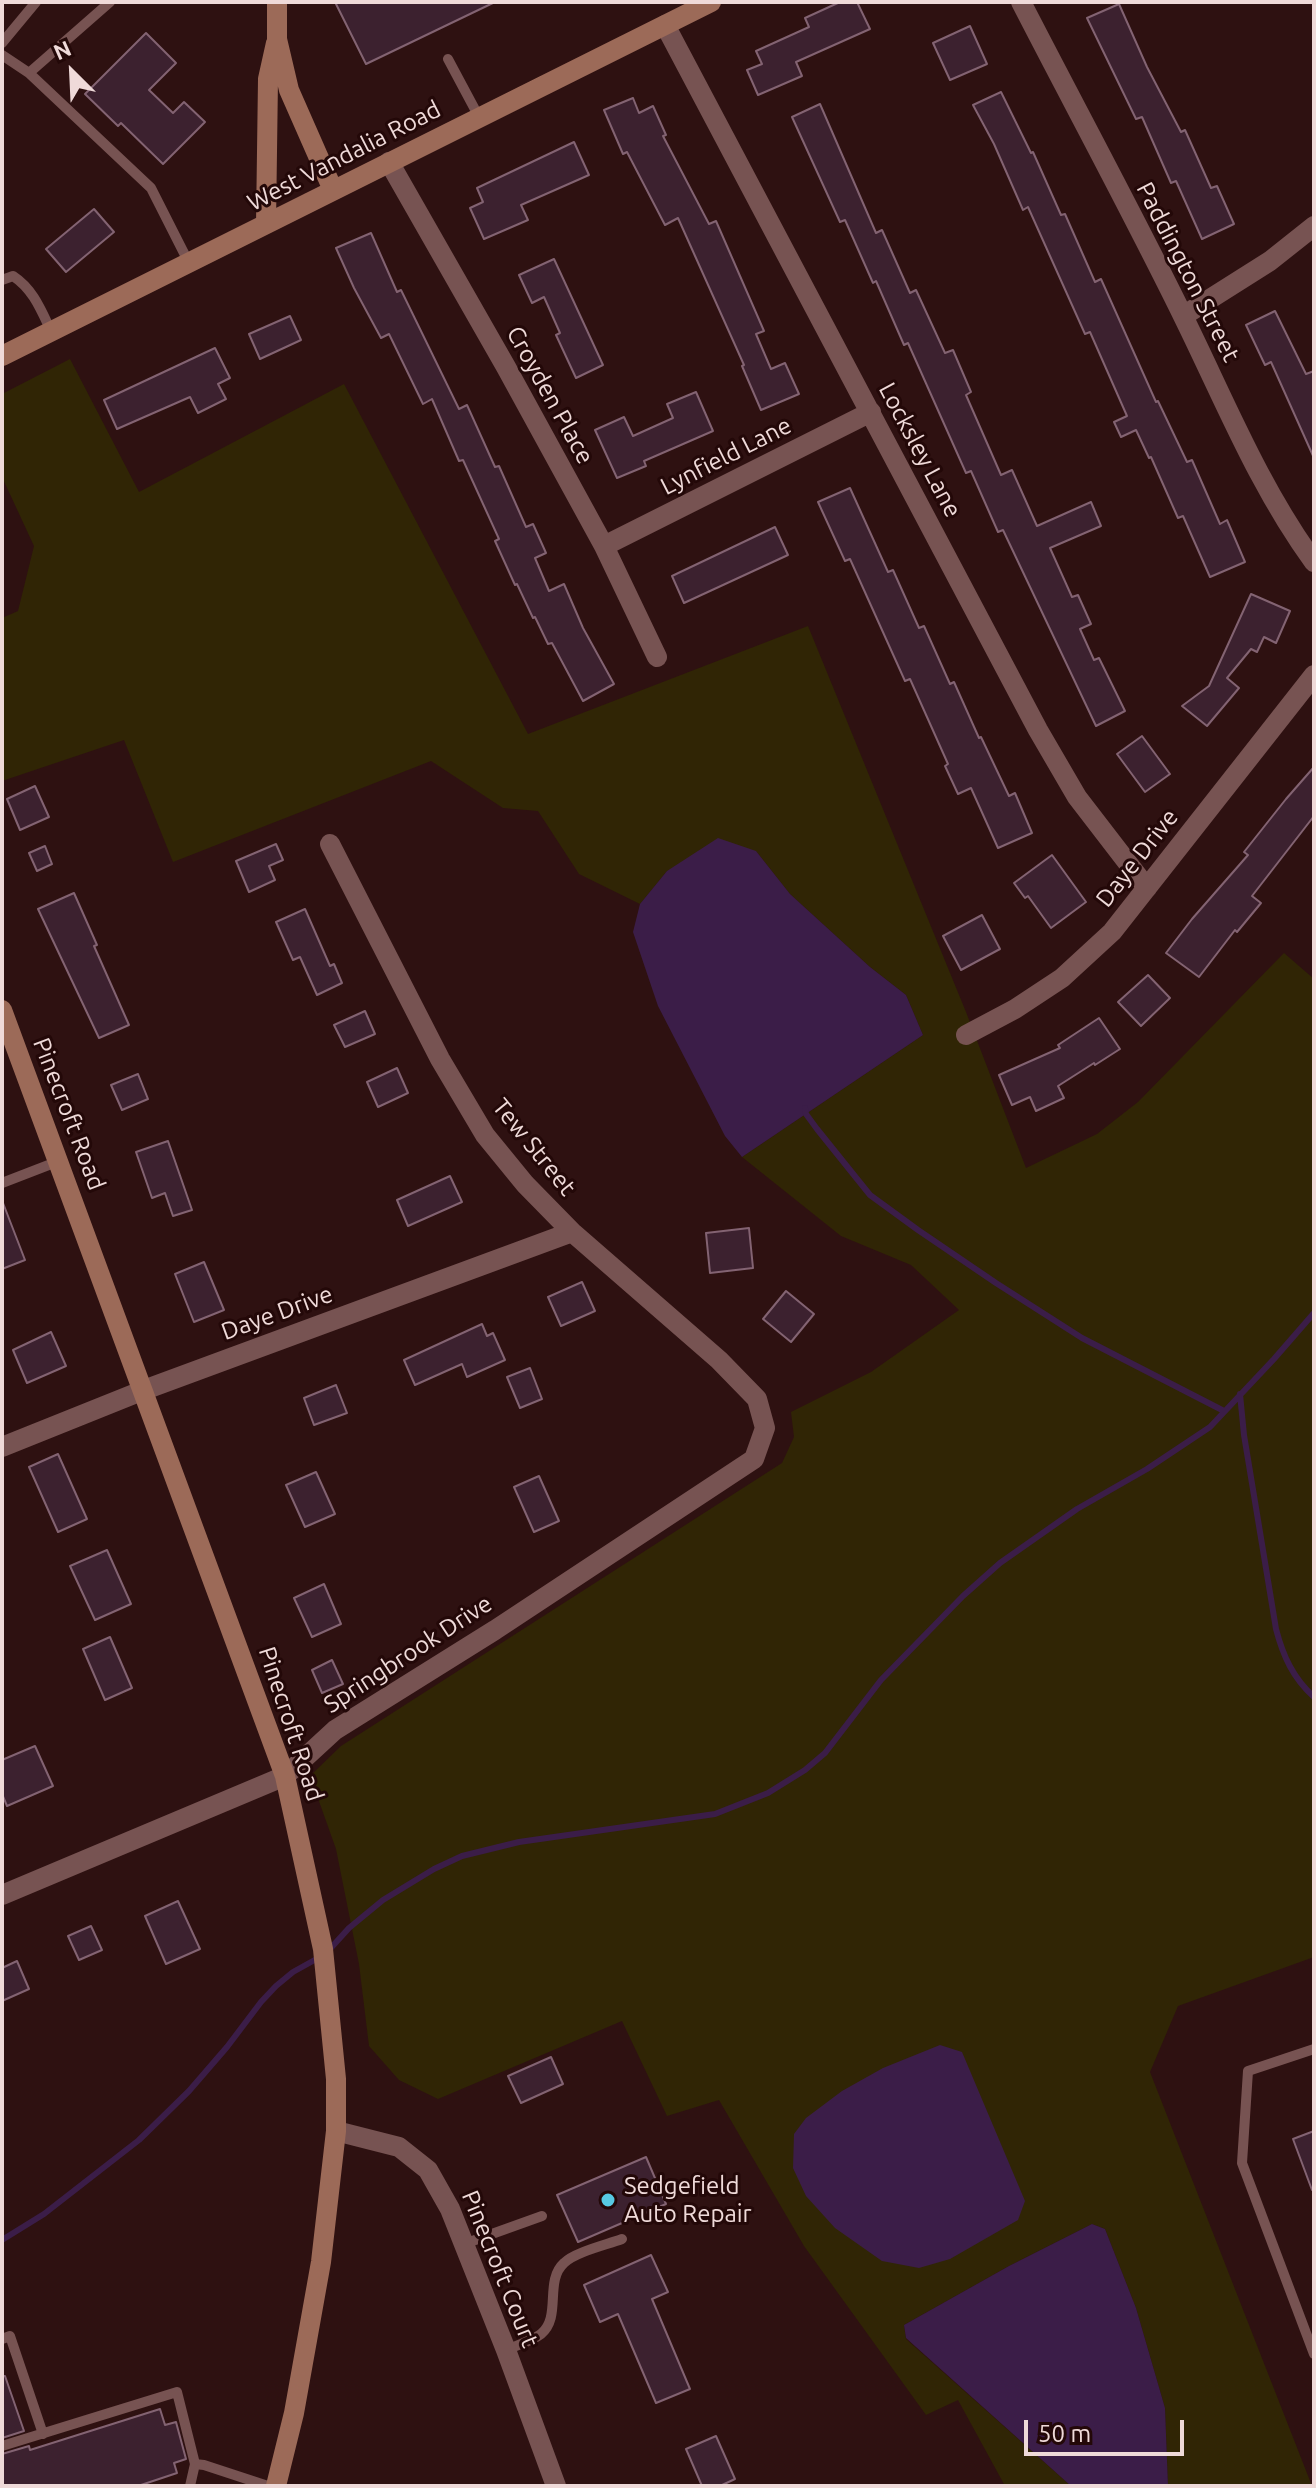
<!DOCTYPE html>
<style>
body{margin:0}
#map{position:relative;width:1316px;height:2488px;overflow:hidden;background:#2e1111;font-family:Ubuntu,sans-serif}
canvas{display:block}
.frame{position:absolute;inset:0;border:4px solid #efdad9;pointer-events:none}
.north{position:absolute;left:32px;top:32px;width:80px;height:80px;-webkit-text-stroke:6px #230808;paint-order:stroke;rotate:336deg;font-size:22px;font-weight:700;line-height:32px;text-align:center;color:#efdad9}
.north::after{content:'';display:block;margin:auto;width:28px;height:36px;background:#efdad9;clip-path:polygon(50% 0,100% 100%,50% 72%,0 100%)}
.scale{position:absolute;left:1024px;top:2420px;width:160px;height:36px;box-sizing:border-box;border:4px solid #efdad9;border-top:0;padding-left:10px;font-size:24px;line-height:28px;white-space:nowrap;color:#efdad9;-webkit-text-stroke:6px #230808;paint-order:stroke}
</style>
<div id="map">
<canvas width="1316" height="2488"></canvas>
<div class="frame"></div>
<div class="north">N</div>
<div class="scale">50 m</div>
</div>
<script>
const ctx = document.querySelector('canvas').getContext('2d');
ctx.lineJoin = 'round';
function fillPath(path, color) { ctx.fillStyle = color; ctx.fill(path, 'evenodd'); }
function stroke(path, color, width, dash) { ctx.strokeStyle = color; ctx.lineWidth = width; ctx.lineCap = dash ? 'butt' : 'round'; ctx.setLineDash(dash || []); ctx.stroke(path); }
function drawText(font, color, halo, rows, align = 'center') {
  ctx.font = font + ' Ubuntu,sans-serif'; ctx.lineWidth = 6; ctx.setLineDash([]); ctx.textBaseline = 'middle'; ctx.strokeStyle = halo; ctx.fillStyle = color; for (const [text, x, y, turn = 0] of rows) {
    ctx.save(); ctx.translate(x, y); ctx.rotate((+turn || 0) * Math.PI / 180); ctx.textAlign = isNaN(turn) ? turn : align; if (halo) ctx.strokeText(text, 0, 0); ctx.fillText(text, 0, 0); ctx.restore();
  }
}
fillPath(new Path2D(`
 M 70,359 L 139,492 L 344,384 L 528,734 L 808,626 L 966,1012 L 1026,1168 L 1097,1134 L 1138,1102 L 1284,953 L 1314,979 L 1314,1957 L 1178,2006 L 1150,2072 L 1312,2486 L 1168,2486 L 1165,2408 L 1136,2308 L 1105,2229 L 1092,2224 L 1009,2266 L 904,2325 L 906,2339 L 1071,2486 L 1005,2486 L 958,2400 L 926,2415 L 804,2246 L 719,2100 L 667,2116 L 622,2021 L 438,2099 L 399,2080 L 369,2046 L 359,1964 L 336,1849 L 310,1776 L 341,1746 L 782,1463 L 794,1437 L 791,1412 L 871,1372 L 959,1310 L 911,1265 L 841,1236 L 742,1157 L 923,1035 L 906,995 L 870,967 L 790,894 L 756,851 L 667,871 L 640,904 L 579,874 L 538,811 L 503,808 L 431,761 L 173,862 L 124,740 L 2,781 L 2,618 L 18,611 L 34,546 L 2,477 L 2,394 Z`), '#302505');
fillPath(new Path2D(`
 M 718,838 L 756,851 L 790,894 L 870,967 L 906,995 L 923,1035 L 742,1157 L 725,1136 L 658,1006 L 633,932 L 640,904 L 667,871 Z
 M 940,2045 L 962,2052 L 1025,2201 L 1018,2220 L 950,2259 L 919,2268 L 882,2261 L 835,2228 L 806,2196 L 793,2168 L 794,2134 L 806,2118 L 842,2091 L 883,2068 Z
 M 1092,2224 L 1105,2229 L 1136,2308 L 1165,2408 L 1168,2486 L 1071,2486 L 906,2338 L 904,2325 L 1009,2266 Z`), '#3b1d48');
stroke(new Path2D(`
 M 805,1108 L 806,1114 L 817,1129 L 870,1195 L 918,1230 L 996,1283 L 1082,1338 L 1224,1411
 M 1240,1394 L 1244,1435 L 1276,1629 C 1283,1656 1293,1678 1314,1697
 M 329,1950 L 349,1928 L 383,1900 L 434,1869 L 462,1856 L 519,1842 L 715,1814 L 768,1793 L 805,1770 L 825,1753 L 881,1680 L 963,1596 L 1000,1563 L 1077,1509 L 1147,1469 L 1210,1427 L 1274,1359 L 1314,1313
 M 2,2240 L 44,2214 L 139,2140 L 189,2091 L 227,2047 L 261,2002 L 276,1986 L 293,1972 L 320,1957`), '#3b1d48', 6);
const building = new Path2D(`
 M 335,2 L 495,2 L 366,64 Z
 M 840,2 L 857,2 L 870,29 L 796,62 L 802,76 L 758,95 L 747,70 L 762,64 L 756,51 L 809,27 L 805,18 Z
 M 1119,4 L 1147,67 L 1181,132 L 1185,130 L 1211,188 L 1217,186 L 1234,224 L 1202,239 L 1176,181 L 1171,183 L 1142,117 L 1136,119 L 1087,18 Z
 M 970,26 L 987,64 L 950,80 L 933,43 Z
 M 146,33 L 176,63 L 149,90 L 173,113 L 184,102 L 205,122 L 163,164 L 121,123 L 118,126 L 85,94 Z
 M 1001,92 L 1031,153 L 1033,152 L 1061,215 L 1065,214 L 1095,282 L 1101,279 L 1156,402 L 1158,401 L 1187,462 L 1192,460 L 1220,524 L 1227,520 L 1245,562 L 1210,577 L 1183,516 L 1178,518 L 1151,457 L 1149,458 L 1136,430 L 1121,437 L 1114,422 L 1127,416 L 1090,332 L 1085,334 L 1028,207 L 1023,210 L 994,144 L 973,105 Z
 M 633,98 L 639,113 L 653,106 L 666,135 L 663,136 L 709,224 L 716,221 L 764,331 L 756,334 L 771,369 L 785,363 L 799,394 L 761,410 L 742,366 L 744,365 L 678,218 L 665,225 L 627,152 L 623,154 L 604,110 Z
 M 820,104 L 876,233 L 882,230 L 910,293 L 916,290 L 945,353 L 953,350 L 971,392 L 966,395 L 1001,475 L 1012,470 L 1037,526 L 1091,502 L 1101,526 L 1050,548 L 1072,597 L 1078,595 L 1091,624 L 1080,629 L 1094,660 L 1099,658 L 1125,711 L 1096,726 L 1003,530 L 998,532 L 971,471 L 966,473 L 908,343 L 904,345 L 876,281 L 873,283 L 845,220 L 840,222 L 792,117 Z
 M 574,142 L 589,175 L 521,205 L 528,220 L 484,239 L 470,208 L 483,202 L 477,188 Z
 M 94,209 L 114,232 L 66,272 L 46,249 Z
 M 371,233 L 397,292 L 401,290 L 459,409 L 467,405 L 495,467 L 499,466 L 526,527 L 533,524 L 546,553 L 535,558 L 549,591 L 564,584 L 583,628 L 614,684 L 583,701 L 552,643 L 548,644 L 535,617 L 533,618 L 517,584 L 515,585 L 495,541 L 499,539 L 463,460 L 459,461 L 432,399 L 423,404 L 389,334 L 381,338 L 354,288 L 336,248 Z
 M 554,259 L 603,365 L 576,378 L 556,335 L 560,333 L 544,297 L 532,303 L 519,275 Z
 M 1275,311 L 1306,374 L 1314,371 L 1314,458 L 1271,362 L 1265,365 L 1246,325 Z
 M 290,316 L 301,340 L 260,359 L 249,334 Z
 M 215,348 L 230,378 L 218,384 L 226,399 L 198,413 L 190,397 L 117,429 L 104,400 Z
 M 696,392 L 713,431 L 644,461 L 646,466 L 617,478 L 595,430 L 624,417 L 633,436 L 673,418 L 667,404 Z
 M 850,488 L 888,572 L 893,570 L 919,628 L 924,626 L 950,684 L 954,682 L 979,738 L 981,737 L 1009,796 L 1015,793 L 1032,833 L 998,848 L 971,788 L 958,794 L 945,766 L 948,764 L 910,679 L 905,681 L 850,559 L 845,561 L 818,502 Z
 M 775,527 L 788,555 L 684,603 L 672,576 Z
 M 1251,594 L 1290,611 L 1276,643 L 1264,637 L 1257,652 L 1251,649 L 1227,678 L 1239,688 L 1207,726 L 1182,706 L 1209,686 Z
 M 1142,736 L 1170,774 L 1145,792 L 1117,754 Z
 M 1314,767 L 1314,816 L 1252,896 L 1261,903 L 1237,932 L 1235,930 L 1199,977 L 1166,953 L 1192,919 L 1248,855 L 1244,852 L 1286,799 Z
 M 35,786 L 49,817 L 20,830 L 7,799 Z
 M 276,844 L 283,860 L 269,866 L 275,880 L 249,892 L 236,861 Z
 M 45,846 L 52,864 L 37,871 L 29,853 Z
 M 1052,855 L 1086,902 L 1051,928 L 1028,896 L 1025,898 L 1014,883 Z
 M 74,893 L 97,945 L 94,946 L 129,1025 L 99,1038 L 38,909 Z
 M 305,909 L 330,966 L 334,964 L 342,983 L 317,995 L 300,957 L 293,960 L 276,922 Z
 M 982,915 L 1000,949 L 961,970 L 943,936 Z
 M 1148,975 L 1170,998 L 1141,1026 L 1118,1002 Z
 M 365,1011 L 375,1034 L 345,1047 L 334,1025 Z
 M 1099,1018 L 1120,1049 L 1095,1065 L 1094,1063 L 1058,1086 L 1064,1098 L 1036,1111 L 1030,1097 L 1012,1105 L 999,1075 L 1060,1048 L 1058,1045 Z
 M 397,1068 L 408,1093 L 378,1107 L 367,1082 Z
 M 138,1074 L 148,1099 L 122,1110 L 111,1085 Z
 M 168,1141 L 192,1210 L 173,1216 L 165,1193 L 152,1198 L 136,1152 Z
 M 450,1176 L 462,1202 L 408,1226 L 397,1200 Z
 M 3,1203 L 25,1260 L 2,1269 L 2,1204 Z
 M 749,1228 L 753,1268 L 710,1273 L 706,1233 Z
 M 204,1262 L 224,1310 L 194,1322 L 175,1274 Z
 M 582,1282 L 595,1311 L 561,1326 L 548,1297 Z
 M 786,1291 L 814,1314 L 791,1342 L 763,1319 Z
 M 482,1324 L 487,1336 L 493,1333 L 505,1360 L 467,1377 L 462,1364 L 415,1385 L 404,1360 Z
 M 51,1332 L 66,1366 L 27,1383 L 13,1350 Z
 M 530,1368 L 542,1399 L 520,1408 L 507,1377 Z
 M 336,1385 L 347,1413 L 314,1425 L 304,1398 Z
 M 58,1454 L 87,1519 L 58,1532 L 29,1467 Z
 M 316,1472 L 335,1514 L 305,1527 L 286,1485 Z
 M 539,1476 L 559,1521 L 534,1532 L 514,1487 Z
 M 107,1550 L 131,1604 L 95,1620 L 70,1566 Z
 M 324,1584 L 341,1624 L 312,1637 L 294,1598 Z
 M 110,1637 L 132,1688 L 105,1700 L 83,1649 Z
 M 332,1660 L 343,1684 L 322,1693 L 312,1670 Z
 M 35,1746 L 53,1786 L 7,1806 L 2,1794 L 2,1760 Z
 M 178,1901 L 200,1949 L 166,1964 L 145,1916 Z
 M 91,1926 L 102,1950 L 79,1960 L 68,1936 Z
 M 17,1961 L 29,1989 L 2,2001 L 2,1968 Z
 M 551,2057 L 563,2084 L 521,2103 L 508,2076 Z
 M 1314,2131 L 1314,2190 L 1312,2190 L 1293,2139 Z
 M 646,2157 L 666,2204 L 578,2242 L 557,2195 Z
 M 651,2255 L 668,2292 L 652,2299 L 690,2389 L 656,2403 L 618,2314 L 600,2322 L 584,2285 Z
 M 2,2376 L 5,2376 L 24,2431 L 2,2438 Z
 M 160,2409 L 165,2425 L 176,2422 L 186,2459 L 174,2463 L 177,2473 L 138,2486 L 2,2486 L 2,2454 L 29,2446 L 30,2450 Z
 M 716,2436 L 735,2479 L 720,2486 L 702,2486 L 686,2449 Z`);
fillPath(building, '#3c212f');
stroke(building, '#836372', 2);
stroke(new Path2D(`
 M 110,2 L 29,73 L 151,188 L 189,263
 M 2,43 L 36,2
 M 2,55 L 29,73
 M 448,59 L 479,117
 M 2,280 L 13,276 C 33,289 41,310 51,331
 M 2,1183 L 59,1161
 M 1314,2049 L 1248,2071 L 1242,2163 L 1314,2354
 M 464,2244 L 542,2216
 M 2,2339 L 10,2336 L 43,2434
 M 506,2350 C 517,2345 532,2341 541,2334 C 562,2317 544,2281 564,2263 C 575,2252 606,2245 622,2239
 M 2,2446 L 177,2392 L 195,2464 L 204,2465 L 268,2486
 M 190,2486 L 195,2464`), '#775352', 10);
stroke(new Path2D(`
 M 1021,2 C 1075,107 1131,210 1183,316 C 1224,399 1259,487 1314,562
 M 665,25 L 1038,730 L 1077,797 L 1147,888
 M 389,162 L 506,367 L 604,546 L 657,657
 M 1183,316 L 1270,261 L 1314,226
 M 604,546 L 871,412
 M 966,1035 L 1015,1009 L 1062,978 L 1112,932 L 1314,675
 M 2,1447 L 144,1390 L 572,1232
 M 2,1895 L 285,1776 L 335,1730 L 495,1630 L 754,1459 L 765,1428 L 757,1399 L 719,1360 L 572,1232 L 525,1184 L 485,1135 L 440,1059 L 330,844
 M 336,2131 L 399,2147 L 428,2170 L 450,2209 L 506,2350 L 556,2486`), '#775352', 20);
stroke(new Path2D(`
 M 277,2 L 277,39 L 289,90 L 333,190
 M 266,224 L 268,79 L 276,43
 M 2,356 L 711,2
 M 2,1010 L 285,1776 L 323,1949 L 336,2079 L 336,2131 L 321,2262 L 294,2413 L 276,2486`), '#9c6a58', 20);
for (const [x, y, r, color] of [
 [608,2200,8,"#57c9e2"]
]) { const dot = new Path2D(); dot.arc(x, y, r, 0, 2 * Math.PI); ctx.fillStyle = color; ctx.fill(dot); stroke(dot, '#230808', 3); }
drawText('24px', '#efdad9', '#230808', [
 ["West Vandalia Road",344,156,-27],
 ["Paddington Street",1188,272,63],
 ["Croyden Place",550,395,61],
 ["Locksley Lane",920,450,62],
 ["Lynfield Lane",726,456,-27],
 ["Daye Drive",1137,858,-52],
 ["Pinecroft Road",69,1114,69],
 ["Tew Street",534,1147,51],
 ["Daye Drive",277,1313,-20],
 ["Springbrook Drive",408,1654,-33],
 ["Pinecroft Road",291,1724,72],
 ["Pinecroft Court",500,2269,68]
]);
drawText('24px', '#efdad9', '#230808', [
 ["Sedgefield",624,2186],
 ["Auto Repair",624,2214]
], 'left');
</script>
